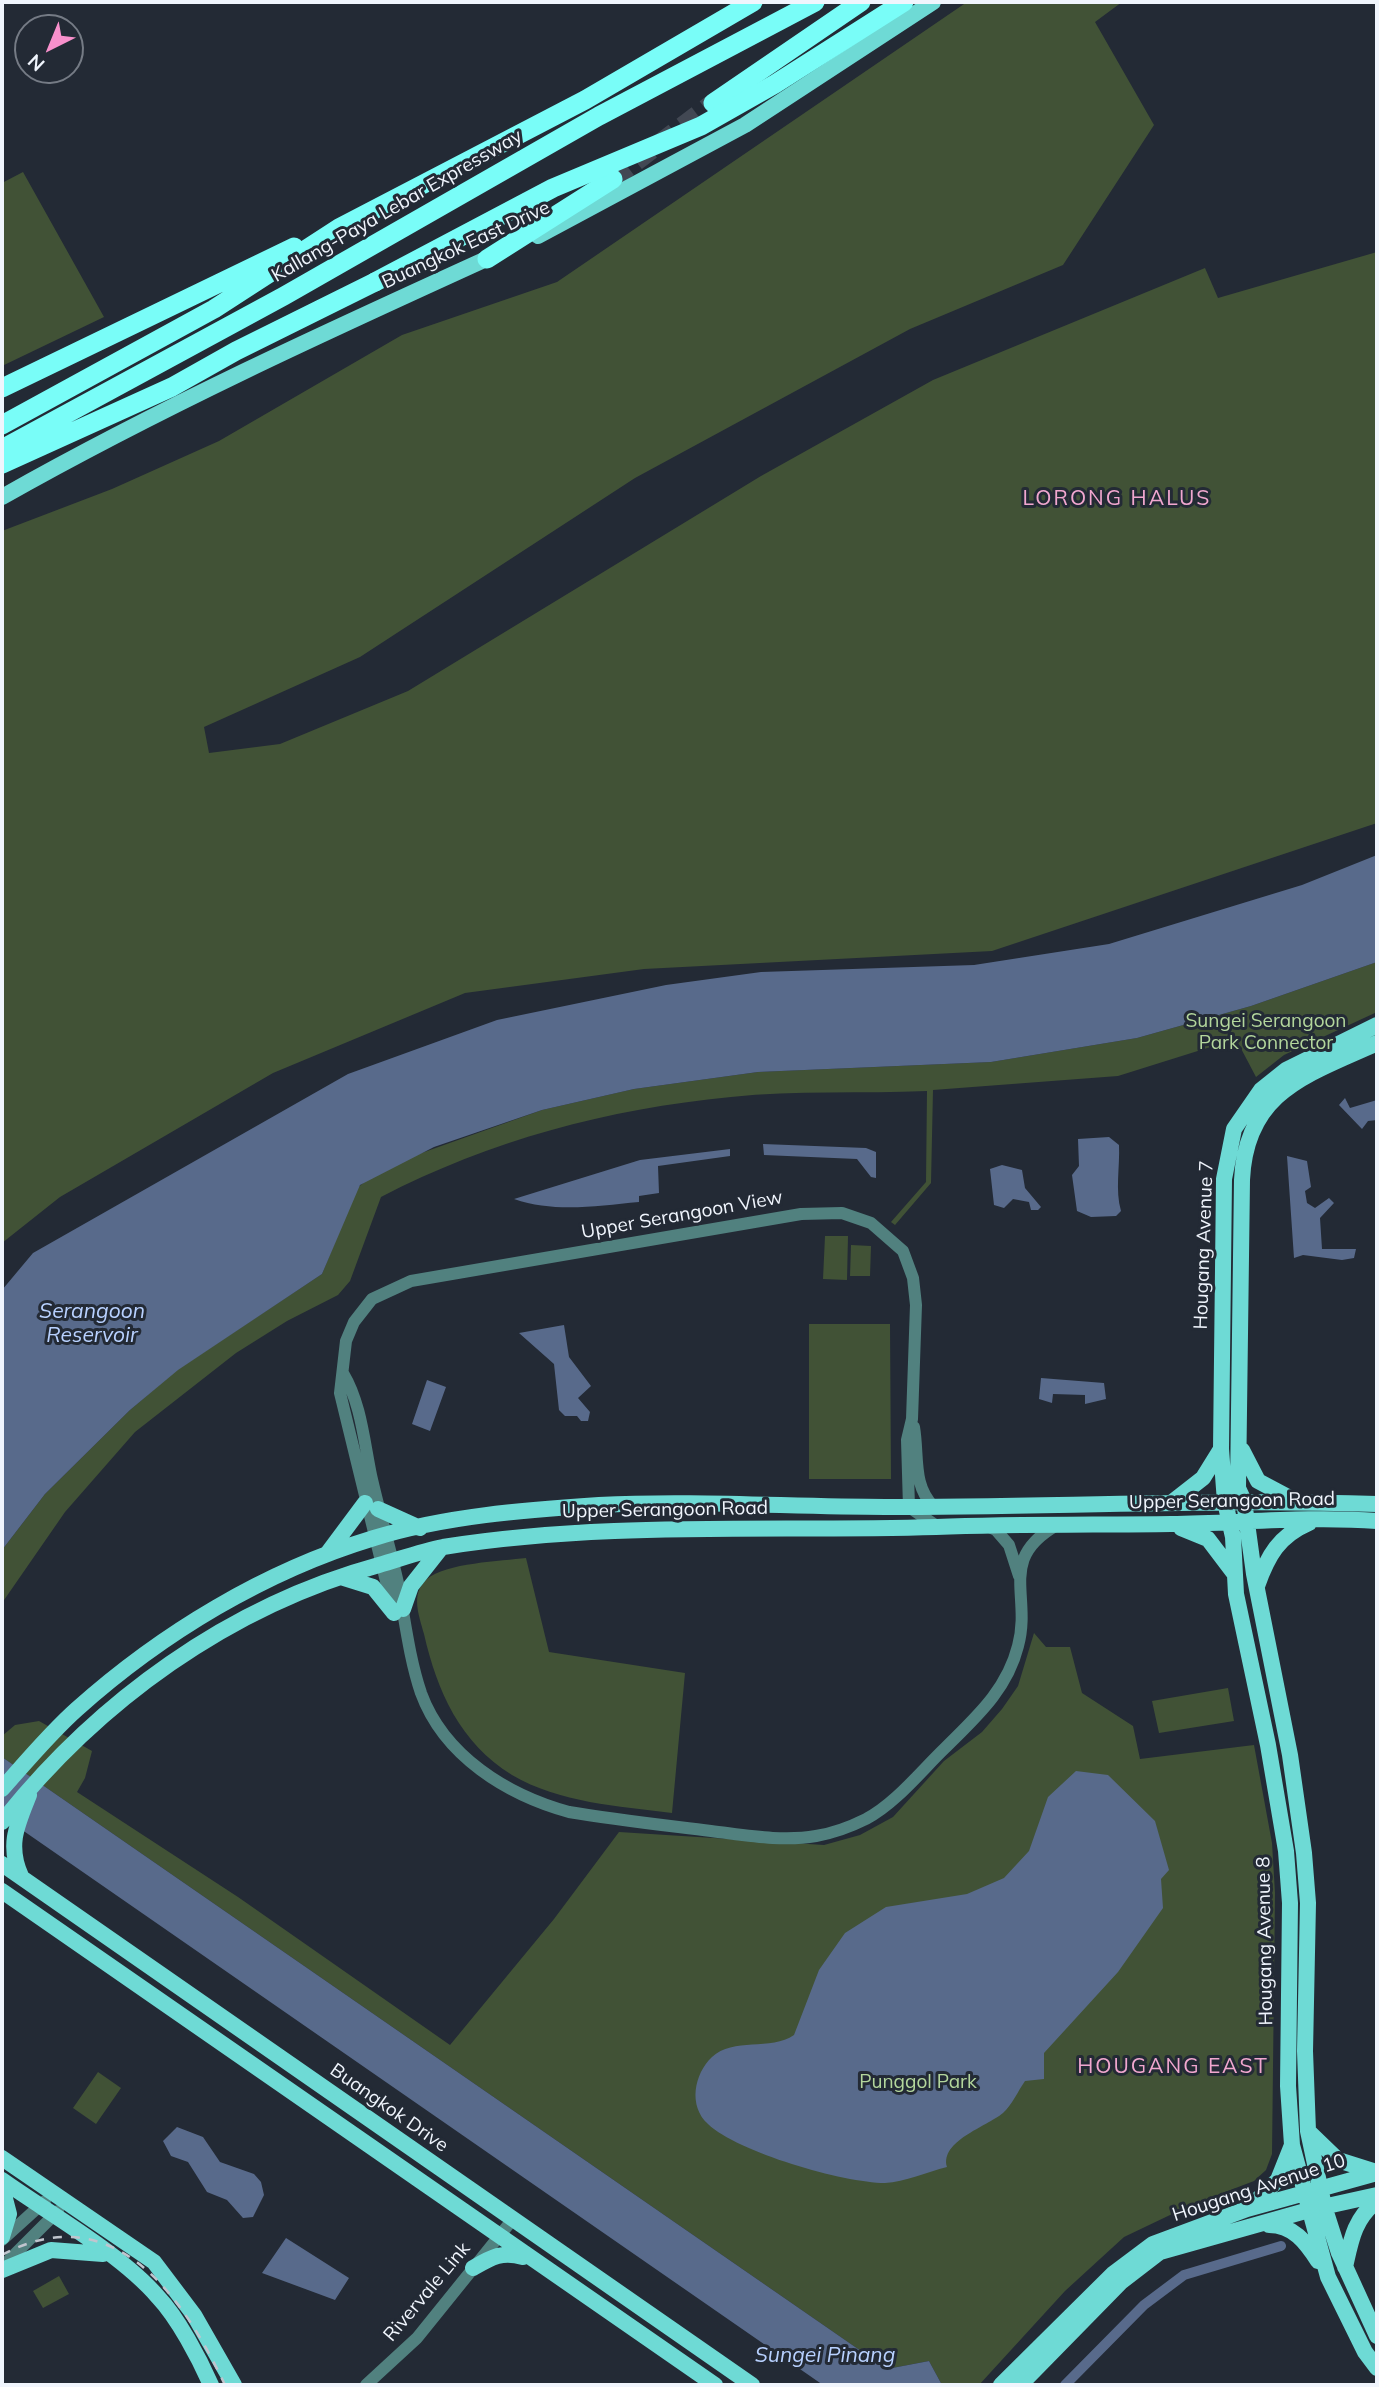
<!DOCTYPE html>
<style>
body{margin:0}
#map{position:relative;width:1379px;height:2387px;overflow:hidden;background:#232a35;font-family:Mulish,sans-serif}
canvas{display:block}
.frame{position:absolute;inset:0;border:4px solid #f0f5fd;pointer-events:none}
.north{position:absolute;left:14px;top:14px;width:70px;height:70px;box-sizing:border-box;background:#232a35;border:2px solid #757b85;border-radius:50%;rotate:223deg;font-size:19px;font-weight:700;line-height:28px;text-align:center;color:#f0f5fd}
.north::after{content:'';display:block;margin:auto;width:24px;height:32px;background:#f890cc;clip-path:polygon(50% 0,100% 100%,50% 72%,0 100%)}
</style>
<div id="map">
<canvas width="1379" height="2387"></canvas>
<div class="frame"></div>
<div class="north">N</div>
</div>
<script>
const ctx = document.querySelector('canvas').getContext('2d');
ctx.lineJoin = 'round';
function fillPath(path, color) { ctx.fillStyle = color; ctx.fill(path, 'evenodd'); }
function stroke(path, color, width, dash) { ctx.strokeStyle = color; ctx.lineWidth = width; ctx.lineCap = dash ? 'butt' : 'round'; ctx.setLineDash(dash || []); ctx.stroke(path); }
function drawText(font, color, halo, rows, align = 'center') {
  ctx.font = font + ' Mulish,sans-serif'; ctx.lineWidth = 6; ctx.setLineDash([]); ctx.textBaseline = 'middle'; ctx.strokeStyle = halo; ctx.fillStyle = color; for (const [text, x, y, turn = 0] of rows) {
    ctx.save(); ctx.translate(x, y); ctx.rotate((+turn || 0) * Math.PI / 180); ctx.textAlign = isNaN(turn) ? turn : align; if (halo) ctx.strokeText(text, 0, 0); ctx.fillText(text, 0, 0); ctx.restore();
  }
}
fillPath(new Path2D(`
 M 967,2 L 1122,2 L 1095,22 L 1154,125 L 1063,265 L 910,329 L 635,478 L 360,657 L 204,727 L 209,753 L 280,744 L 408,691 L 761,476 L 933,380 L 1205,268 L 1218,298 L 1377,252 L 1377,823 L 992,951 L 644,969 L 465,993 L 273,1073 L 60,1197 L 2,1243 L 2,531 L 112,489 L 219,441 L 402,335 L 557,282 Z
 M 23,172 L 104,317 L 2,366 L 2,183 Z
 M 1377,962 L 1377,1012 L 1284,1055 L 1256,1077 L 1236,1039 L 1118,1076 L 933,1090 L 931,1183 L 895,1225 L 891,1222 L 926,1182 L 927,1091 C 862,1094 796,1090 731,1097 C 607,1109 491,1140 381,1197 L 350,1281 L 338,1295 L 287,1321 L 236,1353 L 135,1432 L 65,1512 L 2,1603 L 2,1550 L 45,1494 L 130,1410 L 177,1370 L 322,1274 L 357,1188 L 372,1176 L 416,1155 L 542,1110 L 634,1089 L 758,1072 L 991,1062 L 1137,1038 L 1251,1006 Z
 M 825,1236 L 848,1236 L 847,1280 L 823,1279 Z
 M 851,1245 L 871,1246 L 870,1276 L 850,1276 Z
 M 809,1324 L 890,1324 L 891,1479 L 809,1479 Z
 M 526,1558 L 549,1652 L 685,1673 L 672,1813 C 618,1806 560,1803 512,1775 C 460,1743 437,1691 424,1634 C 419,1615 410,1594 427,1579 C 445,1563 502,1561 526,1558 Z
 M 1034,1633 L 1046,1647 L 1070,1647 L 1082,1693 L 1133,1726 L 1140,1759 L 1254,1745 L 1272,1843 L 1275,1893 L 1272,2154 L 1266,2170 L 1254,2181 L 1191,2205 L 1124,2237 L 1065,2291 L 979,2385 L 942,2385 L 929,2361 L 887,2369 L 2,1757 L 2,1736 L 15,1725 L 39,1721 L 92,1751 L 85,1778 L 77,1792 L 238,1897 L 450,2045 L 554,1919 L 619,1832 L 824,1845 L 860,1835 L 893,1817 L 944,1761 L 982,1732 L 1002,1709 L 1018,1686 Z
 M 1228,1688 L 1234,1721 L 1159,1733 L 1152,1701 Z
 M 98,2072 L 121,2088 L 96,2124 L 73,2108 Z
 M 59,2276 L 69,2294 L 43,2308 L 33,2291 Z`), '#415236');
fillPath(new Path2D(`
 M 1377,855 L 1377,962 L 1251,1006 L 1137,1038 L 991,1062 L 758,1072 L 634,1089 L 542,1110 L 434,1147 L 360,1185 L 322,1274 L 178,1370 L 130,1410 L 45,1494 L 2,1550 L 2,1290 L 33,1253 L 348,1074 L 497,1020 L 666,985 L 761,972 L 974,965 L 1109,944 L 1302,885 Z
 M 1345,1098 L 1350,1108 L 1377,1100 L 1377,1120 L 1368,1121 L 1362,1129 L 1339,1105 Z
 M 1109,1137 L 1119,1145 C 1120,1167 1115,1190 1121,1211 L 1116,1216 L 1091,1217 L 1077,1211 L 1072,1175 L 1079,1166 L 1078,1139 Z
 M 763,1144 L 866,1148 L 876,1152 L 876,1178 L 871,1177 L 857,1159 L 764,1155 Z
 M 730,1149 L 730,1156 L 658,1166 L 659,1193 L 639,1196 L 639,1202 C 596,1206 555,1213 514,1199 L 640,1160 Z
 M 1287,1156 L 1307,1161 L 1311,1187 L 1305,1191 L 1307,1203 L 1315,1208 L 1329,1198 L 1334,1203 L 1320,1218 L 1322,1249 L 1356,1249 L 1354,1258 L 1342,1260 L 1303,1255 L 1294,1258 Z
 M 1002,1165 L 1022,1170 L 1025,1188 L 1041,1207 L 1038,1210 L 1031,1210 L 1029,1202 L 1013,1199 L 1004,1208 L 994,1205 L 990,1169 Z
 M 564,1325 L 569,1357 L 591,1386 L 578,1398 L 590,1412 L 588,1421 L 581,1421 L 577,1416 L 565,1416 L 559,1410 L 554,1364 L 519,1333 Z
 M 1041,1378 L 1104,1383 L 1106,1399 L 1085,1404 L 1085,1395 L 1053,1394 L 1052,1403 L 1039,1399 Z
 M 427,1380 L 446,1387 L 430,1431 L 412,1424 Z
 M 2,1757 L 887,2369 L 929,2361 L 942,2385 L 823,2385 L 2,1816 Z
 M 1076,1771 L 1108,1775 L 1155,1821 L 1169,1870 L 1161,1879 L 1163,1908 L 1118,1972 L 1044,2053 L 1044,2079 L 1025,2081 C 1018,2091 1012,2105 1003,2113 C 986,2127 940,2141 947,2167 C 927,2172 905,2182 885,2183 C 844,2183 737,2152 708,2124 C 688,2106 694,2074 712,2057 C 733,2037 771,2051 794,2035 L 819,1970 L 845,1933 L 886,1907 L 967,1894 L 1004,1878 L 1029,1851 L 1048,1797 Z
 M 177,2127 L 203,2137 L 220,2162 L 254,2174 L 261,2182 L 264,2195 L 253,2217 L 243,2218 L 227,2200 L 207,2192 L 188,2162 L 171,2156 L 163,2141 Z
 M 286,2238 L 349,2278 L 335,2300 L 262,2273 Z`), '#586a8b');
stroke(new Path2D(`
 M 1065,2385 L 1144,2305 L 1184,2275 L 1281,2246`), '#586a8b', 10);
stroke(new Path2D(`
 M 613,179 L 713,103`), '#424853', 19, [19, 10]);
stroke(new Path2D(`
 M 343,1373 C 361,1403 364,1441 371,1475 C 379,1511 390,1547 398,1583 C 405,1620 409,1657 421,1693 C 444,1756 507,1795 569,1812 C 616,1820 663,1825 711,1831 C 745,1835 782,1842 816,1836 C 834,1833 850,1827 866,1819 C 896,1803 921,1771 945,1748 C 976,1717 1007,1690 1018,1646 C 1032,1595 997,1559 1057,1525
 M 914,1427 C 919,1456 912,1485 934,1507
 M 985,1525 L 996,1530 L 1009,1545 L 1019,1576
 M 393,1610 L 340,1393 L 346,1341 L 354,1322 L 372,1299 L 411,1281 L 801,1214 L 842,1213 L 871,1223 L 903,1251 L 913,1278 L 916,1305 L 912,1419 L 907,1440 L 909,1507 L 938,1527
 M 2,2240 L 45,2201
 M 2,2267 L 58,2211
 M 366,2385 L 417,2338 L 513,2219`), '#51817f', 12);
stroke(new Path2D(`
 M 538,236 L 745,125 L 933,2
 M 2,497 C 161,407 328,331 495,255
 M 1377,1025 L 1286,1070 L 1261,1090 L 1234,1129 L 1224,1179 L 1221,1449 L 1225,1502 L 1233,1537 L 1236,1594 L 1268,1745 L 1286,1851 L 1290,1903 L 1288,2086 L 1292,2145 L 1328,2277 L 1365,2352 L 1377,2368
 M 1377,1043 C 1307,1075 1246,1091 1242,1180 L 1238,1488 L 1244,1501 L 1254,1574 L 1290,1755 L 1304,1853 L 1308,1903 L 1305,2051 L 1308,2131 L 1324,2206 L 1339,2253 L 1377,2336
 M 1242,1450 L 1258,1481 L 1290,1498
 M 1171,1503 L 1203,1478 L 1221,1449
 M 378,1509 L 420,1528
 M 1181,1528 L 1208,1539 L 1233,1572
 M 327,1554 L 365,1503
 M 341,1577 L 373,1587 L 394,1613
 M 1257,1586 C 1268,1555 1279,1536 1309,1523
 M 403,1609 L 411,1586 L 441,1548
 M 2,1789 C 26,1762 50,1733 77,1709 C 162,1633 265,1571 374,1538 C 445,1516 525,1510 599,1505 C 694,1500 791,1507 885,1507 C 1050,1507 1213,1499 1377,1504
 M 2,1822 C 98,1701 229,1606 379,1565 C 400,1559 422,1551 443,1547 C 606,1521 771,1532 936,1527 C 1014,1524 1093,1525 1171,1524 C 1240,1523 1309,1516 1377,1521
 M 2,1864 L 752,2385
 M 21,1876 C 7,1845 17,1825 29,1795
 M 2,1891 L 715,2385
 M 1310,2133 L 1338,2160 L 1376,2172
 M 2,2158 L 154,2262 L 194,2315 L 234,2385
 M 2,2180 C 50,2214 121,2254 158,2297 C 178,2318 199,2358 211,2385
 M 2,2187 L 9,2214 L 2,2237
 M 1251,2206 L 1278,2180 L 1292,2145
 M 1269,2225 C 1293,2225 1306,2242 1318,2261
 M 1345,2267 C 1351,2240 1354,2219 1377,2201
 M 473,2268 C 492,2257 502,2251 523,2257
 M 2,2270 L 51,2250 L 103,2254
 M 1001,2385 L 1113,2274 L 1153,2244 L 1247,2209 L 1377,2173
 M 1020,2385 L 1121,2282 L 1160,2252 L 1309,2210 L 1377,2195`), '#6edad5', 16);
stroke(new Path2D(`
 M 713,103 L 861,2
 M 487,259 L 613,179
 M 2,388 L 294,247
 M 2,425 L 214,309 L 339,228 L 585,100 L 753,2
 M 2,449 L 284,296 L 599,116 L 815,2
 M 2,464 L 172,387 L 236,351 L 375,282`), '#79fdf8', 19);
stroke(new Path2D(`
 M 2,2255 C 113,2195 183,2296 225,2385`), '#c0c5ce', 2.5, [9, 9]);
stroke(new Path2D(`
 M 375,282 L 553,188 L 701,126 L 775,84 L 904,2`), '#79fdf8', 19);
drawText('19px', '#f0f5fd', '#232a35', [
 ["Kallang-Paya Lebar Expressway",397,206,-30],
 ["Buangkok East Drive",466,245,-25],
 ["Upper Serangoon View",682,1215,-10],
 ["Hougang Avenue 7",1204,1245,-88],
 ["Upper Serangoon Road",1232,1501,-1],
 ["Upper Serangoon Road",665,1510,-1],
 ["Hougang Avenue 8",1265,1941,-91],
 ["Buangkok Drive",389,2108,35],
 ["Hougang Avenue 10",1259,2188,-18],
 ["Rivervale Link",427,2292,-50]
]);
drawText('19px', '#b3d69c', '#232a35', [
 ["Sungei Serangoon",1266,1021],
 ["Park Connector",1266,1043],
 ["Punggol Park",918,2082]
]);
ctx.letterSpacing = '2px';
drawText('21px', '#f1a7cf', '#232a35', [
 ["LORONG HALUS",1117,499],
 ["HOUGANG EAST",1173,2067]
]);
ctx.letterSpacing = '0px';
drawText('italic 21px', '#b8d1ff', '#232a35', [
 ["Serangoon",92,1312],
 ["Reservoir",92,1336],
 ["Sungei Pinang",825,2356]
]);
</script>
